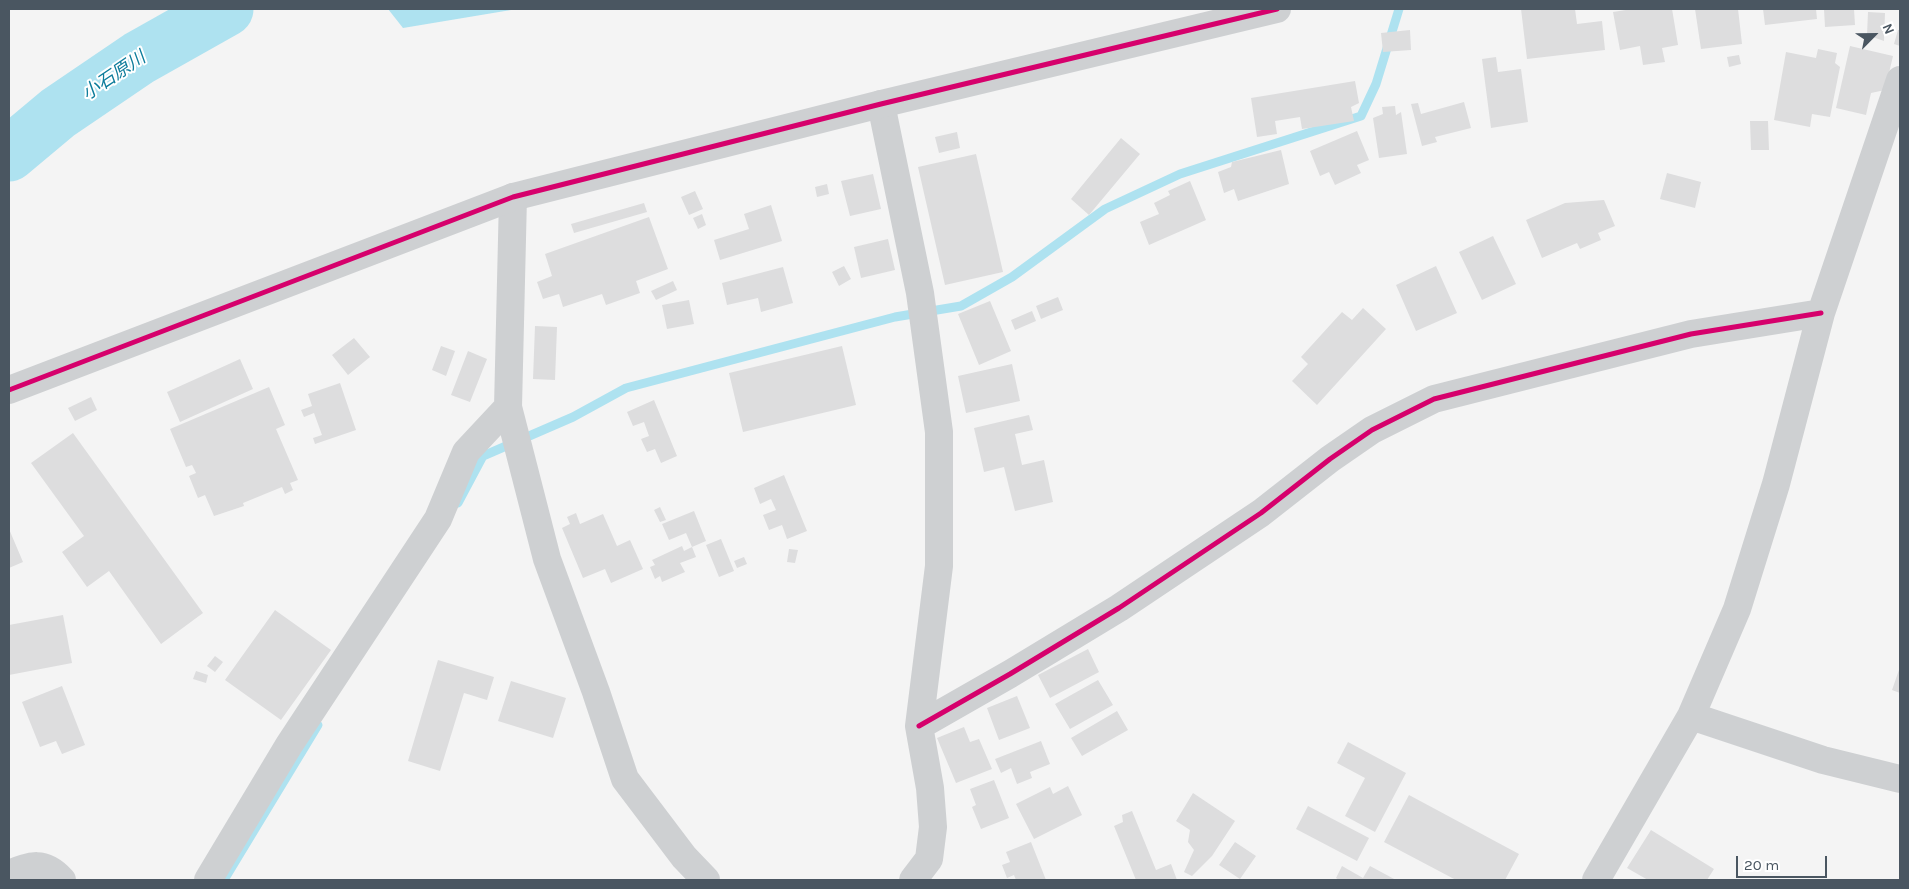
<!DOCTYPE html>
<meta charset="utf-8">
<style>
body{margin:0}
#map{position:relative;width:1909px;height:889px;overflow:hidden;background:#f4f4f4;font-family:Karla,sans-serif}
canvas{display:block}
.frame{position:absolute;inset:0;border:10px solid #4a5661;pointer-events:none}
.north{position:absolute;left:1849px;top:10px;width:50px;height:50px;-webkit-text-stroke:4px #fff;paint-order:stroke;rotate:67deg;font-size:14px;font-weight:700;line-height:20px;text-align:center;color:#4a5661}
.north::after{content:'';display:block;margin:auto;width:18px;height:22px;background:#4a5661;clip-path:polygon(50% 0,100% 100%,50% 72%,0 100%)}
.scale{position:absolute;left:1736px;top:856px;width:91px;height:22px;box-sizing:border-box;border:2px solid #4a5661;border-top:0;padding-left:6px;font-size:15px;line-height:18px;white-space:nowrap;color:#4a5661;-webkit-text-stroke:4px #fff;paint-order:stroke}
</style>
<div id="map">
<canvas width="1909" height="889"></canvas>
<div class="frame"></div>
<div class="north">N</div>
<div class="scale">20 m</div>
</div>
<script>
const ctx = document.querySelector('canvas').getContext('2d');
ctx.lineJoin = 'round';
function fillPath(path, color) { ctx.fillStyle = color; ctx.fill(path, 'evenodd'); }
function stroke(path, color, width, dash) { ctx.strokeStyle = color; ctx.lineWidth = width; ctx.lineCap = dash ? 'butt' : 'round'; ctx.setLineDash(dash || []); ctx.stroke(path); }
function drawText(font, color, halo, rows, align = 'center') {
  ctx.font = font + ' Karla,"Noto Sans JP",sans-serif'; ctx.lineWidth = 4; ctx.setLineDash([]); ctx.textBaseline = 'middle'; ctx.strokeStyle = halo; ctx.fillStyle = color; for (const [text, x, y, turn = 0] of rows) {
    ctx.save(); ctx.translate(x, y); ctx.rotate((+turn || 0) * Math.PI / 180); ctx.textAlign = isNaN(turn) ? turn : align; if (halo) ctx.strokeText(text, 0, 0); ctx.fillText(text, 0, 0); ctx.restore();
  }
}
fillPath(new Path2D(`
 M 388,9 L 517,9 L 403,28 Z`), '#aee2f0');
stroke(new Path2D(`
 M 458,503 L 483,456 L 573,417 L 626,388 L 895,317 L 961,306 L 1012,277 L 1105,209 L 1180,174 L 1361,116 L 1376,84 L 1399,9
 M 224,880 L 318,725`), '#aee2f0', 9);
stroke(new Path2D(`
 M 9,154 L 58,113 L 139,58 L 226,9`), '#aee2f0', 55);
fillPath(new Path2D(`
 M 1521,9 L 1575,9 L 1577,24 L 1602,21 L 1605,50 L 1527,59 Z
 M 1632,9 L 1672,9 L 1678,45 L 1662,48 L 1665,62 L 1643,65 L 1640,46 L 1620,50 L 1613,12 Z
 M 1695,9 L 1738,9 L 1742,44 L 1701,49 Z
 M 1763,9 L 1816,9 L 1817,19 L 1765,25 Z
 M 1824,9 L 1854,9 L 1855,25 L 1825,27 Z
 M 1868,12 L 1885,13 L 1884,41 L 1867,35 Z
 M 1410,30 L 1411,50 L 1383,52 L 1381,33 Z
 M 1898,30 L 1900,30 L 1900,46 L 1894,44 Z
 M 1850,46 L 1893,56 L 1885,90 L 1871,93 L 1866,115 L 1836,108 Z
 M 1818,49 L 1837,53 L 1835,63 L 1840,67 L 1830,117 L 1812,114 L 1810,127 L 1774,120 L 1786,52 L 1816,58 Z
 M 1739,55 L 1741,64 L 1729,67 L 1727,57 Z
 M 1496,57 L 1498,72 L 1521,69 L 1528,122 L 1491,128 L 1482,59 Z
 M 1355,81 L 1359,103 L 1351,107 L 1354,121 L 1302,129 L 1300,117 L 1275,121 L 1277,134 L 1257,137 L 1251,98 Z
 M 1464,102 L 1471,128 L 1435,137 L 1437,142 L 1422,146 L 1411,104 L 1418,103 L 1421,114 Z
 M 1395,106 L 1396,115 L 1401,112 L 1407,154 L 1379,158 L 1373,118 L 1383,114 L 1382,107 Z
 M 1750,121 L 1768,121 L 1769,150 L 1751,150 Z
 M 1357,131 L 1369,160 L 1357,165 L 1361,173 L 1335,185 L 1329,172 L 1320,176 L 1310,151 Z
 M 957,132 L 960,148 L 939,153 L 935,137 Z
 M 1121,138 L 1140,154 L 1089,215 L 1071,199 Z
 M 1281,150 L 1289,184 L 1238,201 L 1234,189 L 1224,193 L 1218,172 L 1231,167 L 1232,162 Z
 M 976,154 L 1003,272 L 945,285 L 918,167 Z
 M 1667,173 L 1701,182 L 1695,208 L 1660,199 Z
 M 873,174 L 881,209 L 850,216 L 841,181 Z
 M 1190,181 L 1206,220 L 1149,245 L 1140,222 L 1159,214 L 1154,203 L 1170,195 L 1168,191 Z
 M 827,184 L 829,194 L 817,197 L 815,187 Z
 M 695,191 L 703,209 L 689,215 L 681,197 Z
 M 1604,200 L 1615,226 L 1598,233 L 1601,240 L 1580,249 L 1577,243 L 1542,258 L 1526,220 L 1565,203 Z
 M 644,203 L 647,212 L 574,233 L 571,224 Z
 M 771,205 L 782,241 L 720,260 L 714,240 L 749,229 L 744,214 Z
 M 702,214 L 706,225 L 698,229 L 693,218 Z
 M 649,217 L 668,269 L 636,281 L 640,293 L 606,305 L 602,294 L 563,307 L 559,294 L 543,299 L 537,282 L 552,276 L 545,254 Z
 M 1493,236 L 1516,284 L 1482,300 L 1459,252 Z
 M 888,239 L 895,270 L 861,278 L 854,247 Z
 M 844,266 L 851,279 L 839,286 L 832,272 Z
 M 1436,266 L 1457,313 L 1416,331 L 1396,285 Z
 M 783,267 L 793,303 L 761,312 L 758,298 L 727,305 L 722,283 Z
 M 673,281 L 677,290 L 656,300 L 651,291 Z
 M 1058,297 L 1063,310 L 1041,319 L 1036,306 Z
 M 689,300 L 694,324 L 667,329 L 662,305 Z
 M 990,301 L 1011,351 L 979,365 L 958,314 Z
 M 1363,308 L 1386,329 L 1317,405 L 1292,381 L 1308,364 L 1301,357 L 1342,312 L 1352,320 Z
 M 1032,311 L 1036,321 L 1015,330 L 1011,320 Z
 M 535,326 L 557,327 L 555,380 L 533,379 Z
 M 354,338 L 370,357 L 348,375 L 332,355 Z
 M 441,346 L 455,351 L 446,376 L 432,370 Z
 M 842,346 L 856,405 L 743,432 L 729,373 Z
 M 468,351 L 487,359 L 470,402 L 451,395 Z
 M 240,359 L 253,389 L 180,422 L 167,392 Z
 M 1012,364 L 1020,401 L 966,413 L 958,376 Z
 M 340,383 L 356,430 L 315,444 L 313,438 L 322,435 L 314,413 L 304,417 L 301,410 L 312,406 L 308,394 Z
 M 269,387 L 285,425 L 276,429 L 298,480 L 290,483 L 293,490 L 285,494 L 282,487 L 243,503 L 244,506 L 214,516 L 205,495 L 198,498 L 189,476 L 196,473 L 192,465 L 186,467 L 170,429 Z
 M 91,397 L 97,410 L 75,421 L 68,408 Z
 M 654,400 L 677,456 L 661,463 L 655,449 L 647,452 L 641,439 L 649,436 L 644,422 L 633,426 L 627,412 Z
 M 1029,415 L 1033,430 L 1015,434 L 1022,465 L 1044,460 L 1053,502 L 1015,511 L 1004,467 L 984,472 L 974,428 Z
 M 73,433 L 203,613 L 161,644 L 109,571 L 87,587 L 62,552 L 84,536 L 31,463 Z
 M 784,475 L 807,531 L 787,539 L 782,525 L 769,530 L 763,515 L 776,510 L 771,499 L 760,504 L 754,488 Z
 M 660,507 L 666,520 L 660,522 L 654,510 Z
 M 694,511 L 706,541 L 692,547 L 686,533 L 669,540 L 662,524 Z
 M 576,513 L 580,524 L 603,514 L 617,546 L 630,540 L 643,569 L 611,583 L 605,569 L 583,578 L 562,528 L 570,524 L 567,517 Z
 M 9,529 L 23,562 L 9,568 Z
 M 721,539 L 734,571 L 719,577 L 706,545 Z
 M 682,546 L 684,551 L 692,547 L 696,557 L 680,563 L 685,572 L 662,582 L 660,576 L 655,579 L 650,567 L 655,565 L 652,560 Z
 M 789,549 L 798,550 L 795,563 L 787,562 Z
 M 744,557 L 747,564 L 737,568 L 734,561 Z
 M 275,610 L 331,650 L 281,720 L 225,680 Z
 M 63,615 L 72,663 L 9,675 L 9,625 Z
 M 1088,649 L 1099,672 L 1050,698 L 1038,675 Z
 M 215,656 L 223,662 L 215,672 L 207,666 Z
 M 438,660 L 494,677 L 487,700 L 464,693 L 440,771 L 408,761 Z
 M 1900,667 L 1900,693 L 1892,690 Z
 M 196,671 L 208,675 L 206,683 L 193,679 Z
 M 1098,680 L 1113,705 L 1070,729 L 1055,704 Z
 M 511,681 L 566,698 L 553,738 L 498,721 Z
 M 62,686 L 85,745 L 62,754 L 56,741 L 40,747 L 22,702 Z
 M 1017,696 L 1030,728 L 999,740 L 987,708 Z
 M 1117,711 L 1128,730 L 1082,756 L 1071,738 Z
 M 964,727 L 970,742 L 979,739 L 992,769 L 956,783 L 937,738 Z
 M 1041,741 L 1050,764 L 1030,772 L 1032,778 L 1017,784 L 1011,768 L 1001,773 L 995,759 Z
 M 1348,742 L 1406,773 L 1375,832 L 1345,816 L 1365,778 L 1337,763 Z
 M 994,780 L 1009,818 L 981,829 L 972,807 L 976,805 L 970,789 Z
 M 1068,786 L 1082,815 L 1034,839 L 1016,804 L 1050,787 L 1053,794 Z
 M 1193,793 L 1235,821 L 1212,856 L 1192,876 L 1184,872 L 1194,850 L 1188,842 L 1190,830 L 1176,821 Z
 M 1409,795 L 1519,854 L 1505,880 L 1456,880 L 1384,842 Z
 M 1308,806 L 1369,838 L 1357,861 L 1296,829 Z
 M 1132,811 L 1156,870 L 1171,864 L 1177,880 L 1136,880 L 1114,826 L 1123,822 L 1122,815 Z
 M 1651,830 L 1714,869 L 1707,880 L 1648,880 L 1627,868 Z
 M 1031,842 L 1046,880 L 1016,880 L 1014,875 L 1007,878 L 1002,865 L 1010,862 L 1006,852 Z
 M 1235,842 L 1256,856 L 1240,879 L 1219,865 Z
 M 1342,866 L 1363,878 L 1370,866 L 1396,880 L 1339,880 L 1336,878 Z`), '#ddddde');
stroke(new Path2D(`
 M 881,104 L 920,293 L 939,432 L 939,566 L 919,726 L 930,788 L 933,827 L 929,859 L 913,880
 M 513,197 L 508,407 L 547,559 L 596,692 L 625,779 L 684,857 L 706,880
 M 1691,716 L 1823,760 L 1900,779
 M 919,726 L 1010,674 L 1119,608 L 1261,513 L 1330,459 L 1372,430 L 1434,399 L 1691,334 L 1821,313
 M 9,874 C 31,865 44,860 62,880
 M 208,880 L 289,745 L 438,519 L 466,452 L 508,407
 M 1596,880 L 1691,716 L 1737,609 L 1776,484 L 1821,313 L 1900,80`), '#ced0d2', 28);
stroke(new Path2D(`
 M 9,390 L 513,197 L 881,104 L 1277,9`), '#ced0d2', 28);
stroke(new Path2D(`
 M 9,390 L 513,197 L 881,104 L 1277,9
 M 919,726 L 1010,674 L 1119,608 L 1261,513 L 1330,459 L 1372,430 L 1434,399 L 1691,334 L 1821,313`), '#d6006c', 5);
drawText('italic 18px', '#0c7c9b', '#fff', [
 ["小石原川",114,76,-34]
]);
</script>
